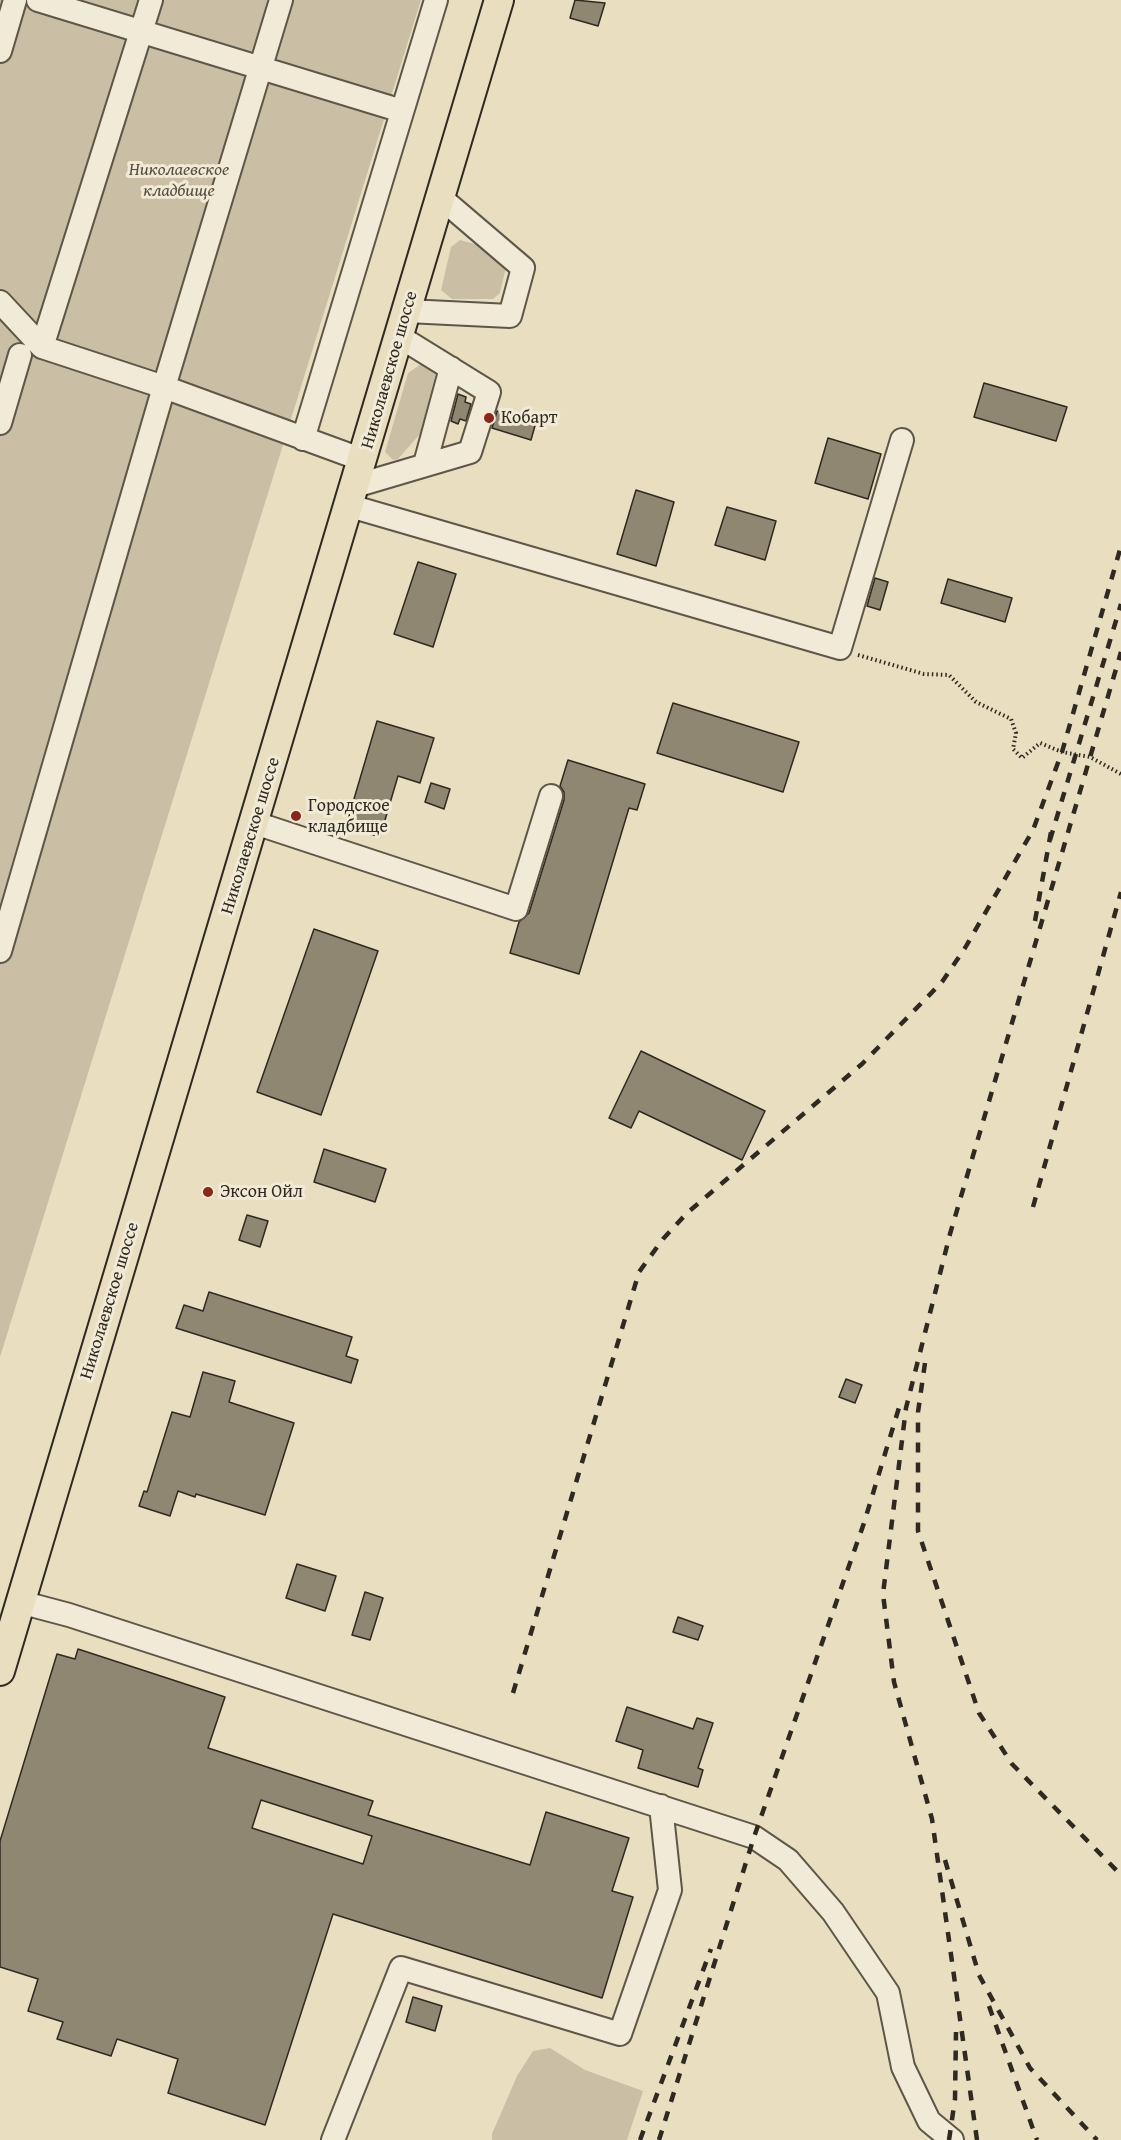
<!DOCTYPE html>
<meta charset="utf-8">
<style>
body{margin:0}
canvas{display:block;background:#e9dec0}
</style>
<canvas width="1121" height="2140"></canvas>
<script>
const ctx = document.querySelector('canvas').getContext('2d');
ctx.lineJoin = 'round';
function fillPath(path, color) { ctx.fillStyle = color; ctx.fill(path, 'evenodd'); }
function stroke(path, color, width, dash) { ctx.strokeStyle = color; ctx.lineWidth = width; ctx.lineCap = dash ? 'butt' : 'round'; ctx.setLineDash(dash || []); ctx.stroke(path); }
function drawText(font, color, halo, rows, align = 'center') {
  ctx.font = font + ' "Gentium Book Plus",serif'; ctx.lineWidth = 6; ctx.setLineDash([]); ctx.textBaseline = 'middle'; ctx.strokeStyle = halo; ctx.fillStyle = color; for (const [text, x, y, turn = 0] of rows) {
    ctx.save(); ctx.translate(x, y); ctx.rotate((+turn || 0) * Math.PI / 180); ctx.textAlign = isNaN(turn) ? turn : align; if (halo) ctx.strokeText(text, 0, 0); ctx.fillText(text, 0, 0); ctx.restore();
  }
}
fillPath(new Path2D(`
 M 0,0 L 421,0 L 0,1357 Z
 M 460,240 L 486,247 L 506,267 L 500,293 L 493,299 L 452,299 L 441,290 L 451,247 Z
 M 421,364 L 428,365 L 436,372 L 420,434 L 398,459 L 393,460 L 385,452 L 408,373 Z
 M 550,2048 L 585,2070 L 643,2091 L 627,2140 L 492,2140 L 492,2134 L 517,2076 L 533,2051 Z`), '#cabfa5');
const building = new Path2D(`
 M 575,0 L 605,3 L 598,26 L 570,18 Z
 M 984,383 L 1067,407 L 1056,441 L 974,417 Z
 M 458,394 L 466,397 L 465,402 L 471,404 L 466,421 L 460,419 L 458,424 L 451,421 Z
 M 497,411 L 536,422 L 531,440 L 492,428 Z
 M 828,438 L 881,454 L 868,499 L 815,483 Z
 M 636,490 L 674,502 L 656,566 L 617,554 Z
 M 727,507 L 776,521 L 765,560 L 715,545 Z
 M 418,562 L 456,574 L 433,647 L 394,634 Z
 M 875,578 L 888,582 L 880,610 L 867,606 Z
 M 948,579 L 1012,598 L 1005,622 L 941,603 Z
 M 673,703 L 799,742 L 783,792 L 657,753 Z
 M 377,721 L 434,738 L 420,783 L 398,776 L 380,837 L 346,826 Z
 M 568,760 L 645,784 L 637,810 L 629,808 L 579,974 L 510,953 L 519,922 L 529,913 L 564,800 L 564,792 L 560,786 Z
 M 431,783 L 450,789 L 444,809 L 425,802 Z
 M 314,929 L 378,951 L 321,1115 L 257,1092 Z
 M 641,1051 L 765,1111 L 742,1160 L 639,1111 L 631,1128 L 609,1118 Z
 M 324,1149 L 386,1169 L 375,1202 L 314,1182 Z
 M 247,1215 L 268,1221 L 260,1247 L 239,1240 Z
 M 209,1292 L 352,1337 L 346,1356 L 358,1360 L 351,1383 L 176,1328 L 184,1305 L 203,1311 Z
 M 203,1372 L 235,1381 L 229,1402 L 294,1423 L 265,1515 L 196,1494 L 195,1497 L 178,1491 L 170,1516 L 139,1506 L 144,1491 L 147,1492 L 172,1412 L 190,1417 Z
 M 846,1379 L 862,1385 L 855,1403 L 839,1397 Z
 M 297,1564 L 336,1576 L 325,1611 L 286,1598 Z
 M 365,1592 L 383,1598 L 370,1640 L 352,1635 Z
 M 678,1617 L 703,1626 L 698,1640 L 673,1632 Z
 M 78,1649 L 225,1697 L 208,1748 L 373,1801 L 368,1815 L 530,1865 L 546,1812 L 629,1838 L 612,1891 L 633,1897 L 602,1998 L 333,1914 L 265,2125 L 168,2093 L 178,2059 L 117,2039 L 111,2056 L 57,2039 L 63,2022 L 28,2011 L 38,1979 L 0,1967 L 0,1841 L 57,1654 L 75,1659 ZM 261,1800 L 372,1836 L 363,1864 L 252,1828 Z
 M 627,1707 L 693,1729 L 697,1718 L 713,1723 L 698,1768 L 703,1770 L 698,1787 L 638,1768 L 643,1750 L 616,1741 Z
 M 413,1997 L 442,2006 L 435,2031 L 406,2022 Z`);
fillPath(building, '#908773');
stroke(building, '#30291f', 1.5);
const minor = new Path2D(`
 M 38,0 L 402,111
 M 0,51 L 15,0
 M 0,302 L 42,347 L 164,387 L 363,460
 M 407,311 L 510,316 L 523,268 L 441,198
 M 42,347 L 151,0
 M 0,423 L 20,355
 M 303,439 L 436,0
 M 425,464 L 451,368
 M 355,486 L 470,452 L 489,392 L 400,337
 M 350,506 L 840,648 L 902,440
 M 255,823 L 516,909 L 551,796
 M 0,951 L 164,387 L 281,0
 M 20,1602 L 69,1615 L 754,1837 L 788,1860 L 833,1912 L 888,1993 L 903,2067 L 929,2121 L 952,2140
 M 333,2140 L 401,1968 L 620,2034 L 670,1890 L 661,1806`);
const major = new Path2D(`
 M 0,1671 L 499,0`);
stroke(minor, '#5e5647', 26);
stroke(major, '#30291f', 32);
stroke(new Path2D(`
 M 858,655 L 924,674 L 949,675 L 976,702 L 1011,719 L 1016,733 L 1013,749 L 1022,758 L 1040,743 L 1062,752 L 1090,757 L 1121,774`), '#30291f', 4, [1.5, 3]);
stroke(minor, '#f1ead6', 22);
stroke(major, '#e9dec0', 28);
stroke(new Path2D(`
 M 1050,840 L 1121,604
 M 1035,921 L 1051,832
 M 1033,1207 L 1121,892
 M 925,1363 L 918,1412 L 918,1531 L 979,1713 L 1012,1764 L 1121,1875
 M 513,1693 L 639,1272 L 663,1239 L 687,1213 L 862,1064 L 942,982 L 965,948 L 1033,830 L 1062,752 L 1121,546
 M 945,1860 L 979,1975 L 1030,2068 L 1097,2140
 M 989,2006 L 1037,2140
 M 640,2140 L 711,1949
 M 659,2140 L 754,1837 L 864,1523 L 901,1401
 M 949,2140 L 955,2099 L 956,2032
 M 977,2140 L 932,1819 L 894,1682 L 883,1594 L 906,1408 L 950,1234 L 1121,652`), '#30291f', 4.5, [10, 10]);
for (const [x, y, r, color] of [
 [489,418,6,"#8f2418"],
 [296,816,6,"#8f2418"],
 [208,1192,6,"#8f2418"]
]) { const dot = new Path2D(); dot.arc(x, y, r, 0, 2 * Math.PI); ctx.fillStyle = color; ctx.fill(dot); stroke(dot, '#f1ead6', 2); }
drawText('italic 18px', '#564e40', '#f1ead6', [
 ["Николаевское",179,170],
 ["кладбище",179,191]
]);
drawText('18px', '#30291f', '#f1ead6', [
 ["Николаевское шоссе",390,370,-74],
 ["Николаевское шоссе",251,836,-73],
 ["Николаевское шоссе",110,1301,-73]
]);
drawText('18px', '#30291f', '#f1ead6', [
 ["Кобарт",501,418],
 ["Городское",308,806],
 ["кладбище",308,827],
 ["Эксон Ойл",220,1192]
], 'left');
</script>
